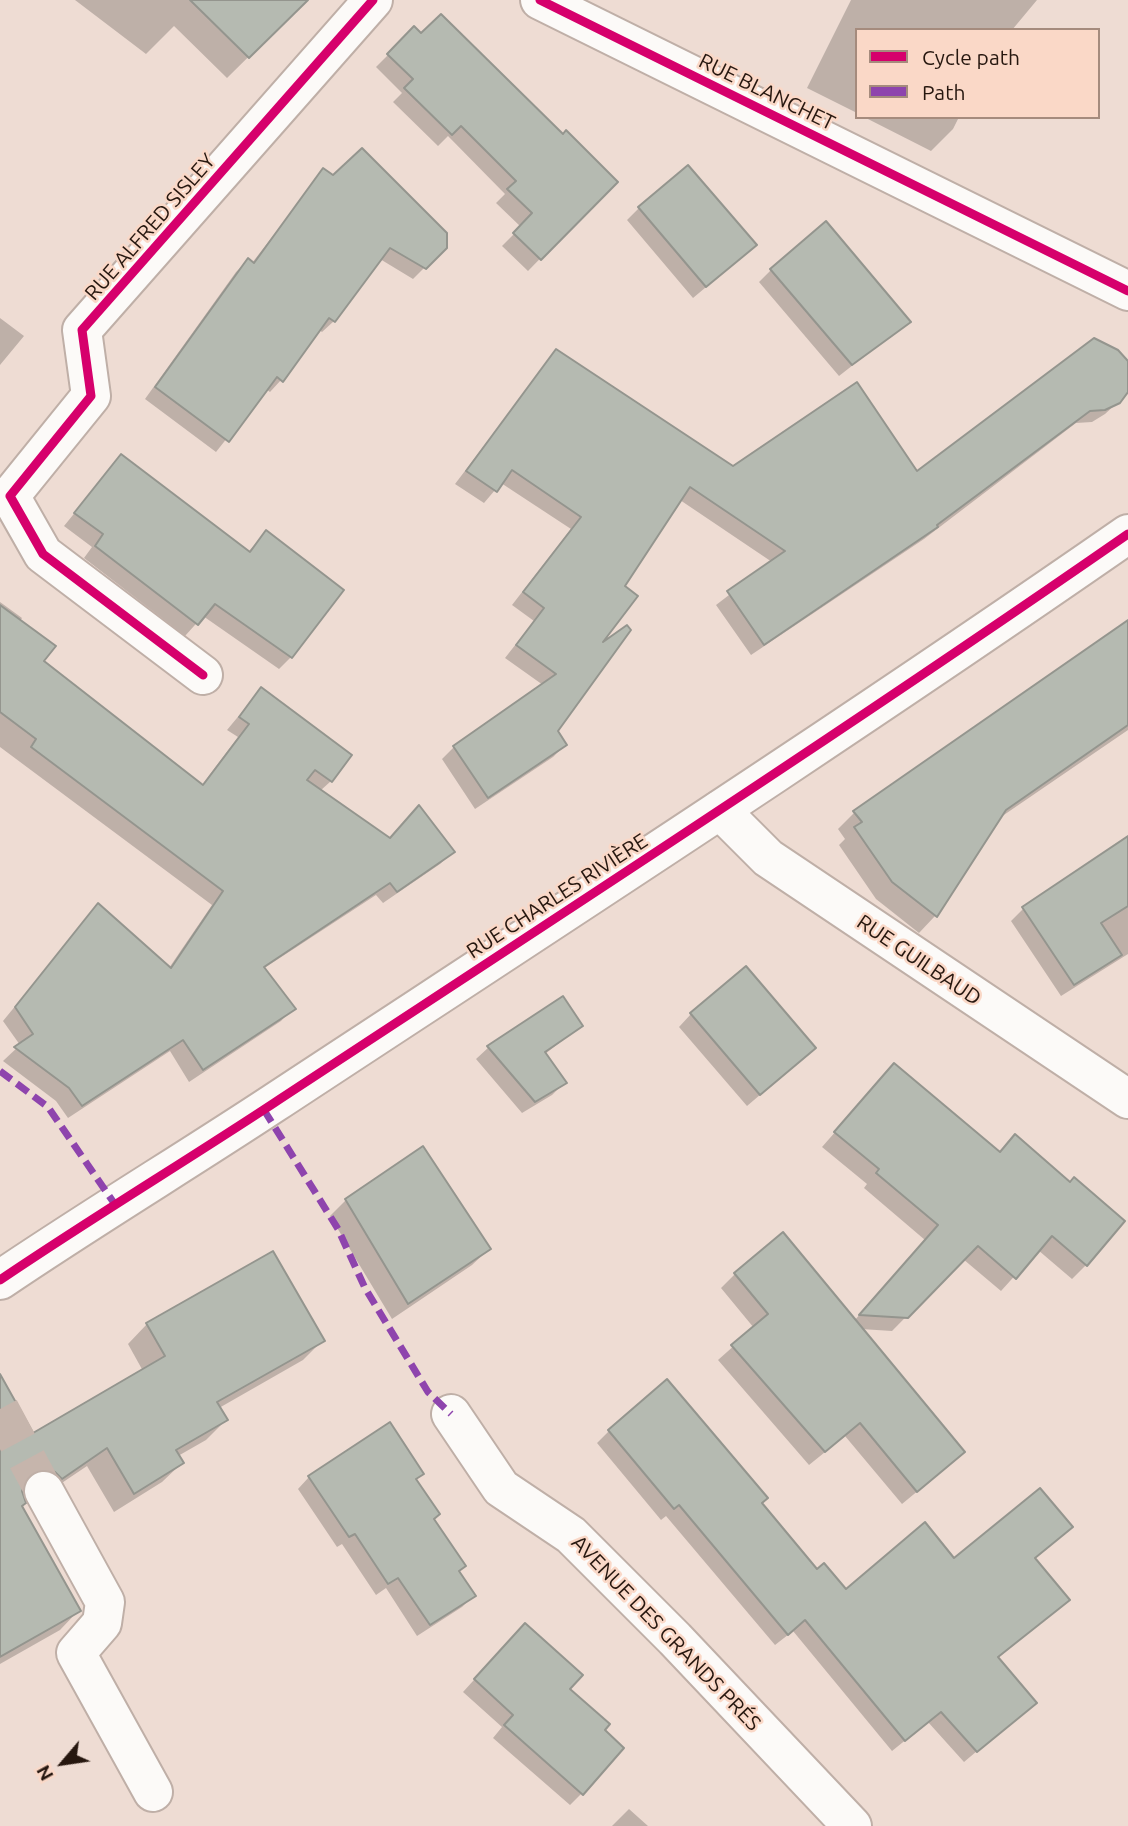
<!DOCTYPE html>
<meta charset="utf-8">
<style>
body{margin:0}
#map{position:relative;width:1128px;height:1826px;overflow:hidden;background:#eedcd3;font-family:Ubuntu,sans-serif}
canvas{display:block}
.legend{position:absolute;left:855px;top:28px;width:245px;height:91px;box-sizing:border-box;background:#fad8c7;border:2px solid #a58b7d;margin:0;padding:9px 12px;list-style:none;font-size:21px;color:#26170f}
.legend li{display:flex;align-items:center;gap:14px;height:35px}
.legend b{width:35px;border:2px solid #a58b7d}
.north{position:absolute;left:28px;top:1728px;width:70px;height:70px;-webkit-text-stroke:5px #fad8c7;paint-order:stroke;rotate:241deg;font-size:19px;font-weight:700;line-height:28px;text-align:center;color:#26170f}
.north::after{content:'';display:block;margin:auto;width:24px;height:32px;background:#26170f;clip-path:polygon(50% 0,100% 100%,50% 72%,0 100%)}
</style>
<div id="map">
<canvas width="1128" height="1826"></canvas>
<ul class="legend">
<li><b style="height:9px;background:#d6006c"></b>Cycle path</li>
<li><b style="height:9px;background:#8e44ad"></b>Path</li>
</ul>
<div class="north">N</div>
</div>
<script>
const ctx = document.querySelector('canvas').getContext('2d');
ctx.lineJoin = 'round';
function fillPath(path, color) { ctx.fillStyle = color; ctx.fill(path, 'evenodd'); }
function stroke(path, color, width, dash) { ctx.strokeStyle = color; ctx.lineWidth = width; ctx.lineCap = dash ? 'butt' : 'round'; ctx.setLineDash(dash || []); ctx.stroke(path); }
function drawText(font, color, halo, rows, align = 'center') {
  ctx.font = font + ' Ubuntu,sans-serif'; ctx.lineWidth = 5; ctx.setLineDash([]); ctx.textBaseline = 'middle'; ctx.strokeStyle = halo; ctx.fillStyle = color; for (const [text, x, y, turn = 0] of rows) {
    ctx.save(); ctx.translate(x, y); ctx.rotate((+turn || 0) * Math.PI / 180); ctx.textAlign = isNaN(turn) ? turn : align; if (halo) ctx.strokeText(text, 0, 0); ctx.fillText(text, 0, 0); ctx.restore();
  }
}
fillPath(new Path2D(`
 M 75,0 L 304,0 L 305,1 L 227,78 L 174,26 L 146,54 Z
 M 851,0 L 1037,0 L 1012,30 L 857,30 L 857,113 L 807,88 Z
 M 414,29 L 562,136 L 615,182 L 528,271 L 502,246 L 521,227 L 496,203 L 505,194 L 448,136 L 438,146 L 393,102 L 402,93 L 376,67 Z
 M 864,117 L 959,117 L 953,129 L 931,151 Z
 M 323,171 L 445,247 L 413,279 L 380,259 L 334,321 L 322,332 L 318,329 L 281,380 L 270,392 L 266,389 L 216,452 L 145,399 L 236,272 L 248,260 L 252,263 Z
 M 639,208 L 742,257 L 693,298 L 627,220 Z
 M 771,270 L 908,322 L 839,376 L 759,282 Z
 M 0,318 L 24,336 L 0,365 Z
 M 1094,340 L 1118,402 L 1105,414 L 1092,422 L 1076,423 L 924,539 L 751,655 L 716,605 L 772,562 L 680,500 L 622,586 L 555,731 L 565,745 L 553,757 L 475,809 L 442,759 L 454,747 L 543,685 L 505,658 L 534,621 L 512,605 L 571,529 L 501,483 L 484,503 L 455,484 L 556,351 L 733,468 L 917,473 Z
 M 121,456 L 248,552 L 266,532 L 291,657 L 279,669 L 203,616 L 185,636 L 84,558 L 92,547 L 64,526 Z
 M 0,602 L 22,618 L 20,621 L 42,661 L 201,786 L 238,737 L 227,730 L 261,689 L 331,781 L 320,791 L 389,840 L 453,852 L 440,864 L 383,903 L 376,895 L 263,969 L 293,1008 L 281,1021 L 189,1082 L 170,1051 L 68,1118 L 56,1101 L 3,1061 L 20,1045 L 3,1021 L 98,905 L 169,968 L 212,905 L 0,747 Z
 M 1128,623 L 1128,730 L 998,819 L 935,916 L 919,933 L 876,899 L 839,845 L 845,839 L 838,829 L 855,812 Z
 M 1120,843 L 1128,856 L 1128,954 L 1061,996 L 1011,921 L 1023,909 Z
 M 691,1014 L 801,1060 L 747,1106 L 679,1027 Z
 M 581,1026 L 545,1054 L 564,1083 L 552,1095 L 522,1113 L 476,1059 L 489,1047 Z
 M 894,1065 L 999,1153 L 1015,1136 L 1086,1265 L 1072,1279 L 1038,1250 L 1001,1291 L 963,1259 L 892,1331 L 861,1329 L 948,1466 L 902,1504 L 845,1436 L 809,1465 L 718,1360 L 754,1328 L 721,1288 L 735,1274 L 854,1321 L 925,1240 L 864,1188 L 867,1184 L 822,1147 Z
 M 346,1200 L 489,1249 L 472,1265 L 392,1319 L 330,1216 Z
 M 147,1324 L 323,1340 L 303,1360 L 219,1408 L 226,1420 L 206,1440 L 178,1456 L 182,1463 L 162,1482 L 114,1512 L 87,1466 L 41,1497 L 35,1491 L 21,1489 L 20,1506 L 79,1610 L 60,1630 L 0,1664 L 0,1377 L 32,1435 L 143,1371 L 128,1344 Z
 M 609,1431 L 760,1504 L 817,1572 L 845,1591 L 954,1560 L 1034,1559 L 1068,1600 L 997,1659 L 1034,1703 L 964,1762 L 928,1722 L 892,1751 L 793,1631 L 775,1645 L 666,1516 L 661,1520 L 597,1443 Z
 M 422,1473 L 415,1480 L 458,1572 L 473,1596 L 462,1607 L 417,1636 L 386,1588 L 376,1595 L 342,1544 L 337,1547 L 298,1489 L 309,1477 Z
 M 513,1637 L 568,1690 L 602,1730 L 582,1793 L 570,1805 L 493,1738 L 502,1727 L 463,1692 Z
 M 629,1809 L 648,1826 L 612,1826 Z`), '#0003');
const building = new Path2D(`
 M 190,0 L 308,0 L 249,58 Z
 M 441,14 L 563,134 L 566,130 L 618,182 L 541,260 L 513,233 L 532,213 L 507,189 L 516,181 L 461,126 L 452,135 L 404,88 L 413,79 L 387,54 L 414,26 L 421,33 Z
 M 362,148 L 447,233 L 447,248 L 426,269 L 390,248 L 335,322 L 329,318 L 283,382 L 277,377 L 229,442 L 155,387 L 248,258 L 254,263 L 323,168 L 333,175 Z
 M 688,165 L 757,245 L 706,287 L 638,207 Z
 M 826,221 L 911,322 L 852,365 L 770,269 Z
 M 1094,338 L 1118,350 L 1128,361 L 1128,392 L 1120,403 L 1105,410 L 1090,411 L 937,525 L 938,527 L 764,645 L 727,591 L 785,551 L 690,487 L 625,586 L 638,596 L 603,642 L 627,625 L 631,630 L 558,731 L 567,745 L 488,798 L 453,746 L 556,674 L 516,645 L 544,608 L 523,592 L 581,517 L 512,470 L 497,492 L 466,471 L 556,349 L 733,466 L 857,382 L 917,471 Z
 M 121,454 L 250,552 L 266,530 L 344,590 L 292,658 L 215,604 L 198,625 L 95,546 L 103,534 L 74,513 Z
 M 0,605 L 56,646 L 44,661 L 203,785 L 249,724 L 239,717 L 261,687 L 352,755 L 332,782 L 315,770 L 307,780 L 390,838 L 419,805 L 455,852 L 397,892 L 390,883 L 264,967 L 296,1009 L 203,1070 L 183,1040 L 82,1106 L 69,1088 L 14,1047 L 33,1034 L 15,1007 L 98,903 L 171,968 L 223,891 L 31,747 L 36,739 L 0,712 Z
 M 1128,620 L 1128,725 L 1006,810 L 937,917 L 892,882 L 854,827 L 862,822 L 853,811 Z
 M 1128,836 L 1128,906 L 1101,923 L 1122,955 L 1074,985 L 1022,907 Z
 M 746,966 L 816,1048 L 760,1095 L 690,1013 Z
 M 563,996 L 583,1026 L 545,1052 L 567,1083 L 535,1102 L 487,1046 Z
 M 894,1063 L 1000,1152 L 1015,1134 L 1070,1182 L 1074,1177 L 1125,1221 L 1087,1266 L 1052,1236 L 1016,1279 L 978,1246 L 908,1318 L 859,1315 L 938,1225 L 876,1173 L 879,1169 L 834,1132 Z
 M 423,1146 L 491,1249 L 408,1304 L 345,1199 Z
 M 783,1232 L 965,1452 L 917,1492 L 860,1423 L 825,1452 L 731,1345 L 768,1314 L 734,1273 Z
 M 273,1251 L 325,1341 L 217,1402 L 228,1420 L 176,1450 L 184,1463 L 134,1494 L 107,1448 L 62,1479 L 55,1472 L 44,1469 L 34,1472 L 26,1479 L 22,1491 L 26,1503 L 22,1506 L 81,1611 L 0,1657 L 0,1374 L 33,1433 L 165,1356 L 146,1323 Z
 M 667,1379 L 768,1498 L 762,1503 L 817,1569 L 824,1563 L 846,1589 L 925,1522 L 954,1558 L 1040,1488 L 1073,1527 L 1035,1558 L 1070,1600 L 998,1657 L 1037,1703 L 977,1752 L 941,1712 L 905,1741 L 805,1620 L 788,1635 L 679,1505 L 674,1509 L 608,1430 Z
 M 390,1422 L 424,1474 L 416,1479 L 440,1514 L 434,1519 L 466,1566 L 459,1571 L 476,1596 L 430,1625 L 398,1578 L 388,1584 L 355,1534 L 349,1537 L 308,1476 Z
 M 525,1623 L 583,1675 L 570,1689 L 610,1724 L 605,1730 L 624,1748 L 583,1795 L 504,1725 L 513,1715 L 474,1679 Z`);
fillPath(building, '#b5bab1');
stroke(building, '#94958e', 2);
stroke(new Path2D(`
 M 0,1409 L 44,1491`), '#c6b5ac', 38, [38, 19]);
const minor = new Path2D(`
 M 540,0 L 1128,291
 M 203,675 L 43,554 L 10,496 L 91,396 L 82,330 L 373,0
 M 720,810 L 768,858 L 1128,1099
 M 451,1414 L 501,1488 L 571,1535 L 675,1639 L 852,1826
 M 44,1491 L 105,1602 L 102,1623 L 76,1653 L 153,1792`);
const major = new Path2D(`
 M 0,1280 C 90,1219 183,1163 274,1103 C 560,915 847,729 1128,534`);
stroke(minor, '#bfafa7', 42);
stroke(major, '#bfafa7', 42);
stroke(minor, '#fcfaf8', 38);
stroke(major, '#fcfaf8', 38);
stroke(new Path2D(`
 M 0,1071 L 48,1107 L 114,1203
 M 264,1110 L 338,1229 L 365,1288 L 428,1392 L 451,1414`), '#8e44ad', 7, [14, 7]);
stroke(new Path2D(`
 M 540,0 L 1128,291
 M 203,675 L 43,554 L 10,496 L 91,396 L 82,330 L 373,0
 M 0,1280 C 90,1219 183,1163 274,1103 C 560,915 847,729 1128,534`), '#d6006c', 9);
drawText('21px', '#26170f', '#fad8c7', [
 ["RUE BLANCHET",767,92,26],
 ["RUE ALFRED SISLEY",150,227,-49],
 ["RUE CHARLES RIVIÈRE",557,896,-33],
 ["RUE GUILBAUD",919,960,34],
 ["AVENUE DES GRANDS PRÉS",666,1633,46]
]);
</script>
